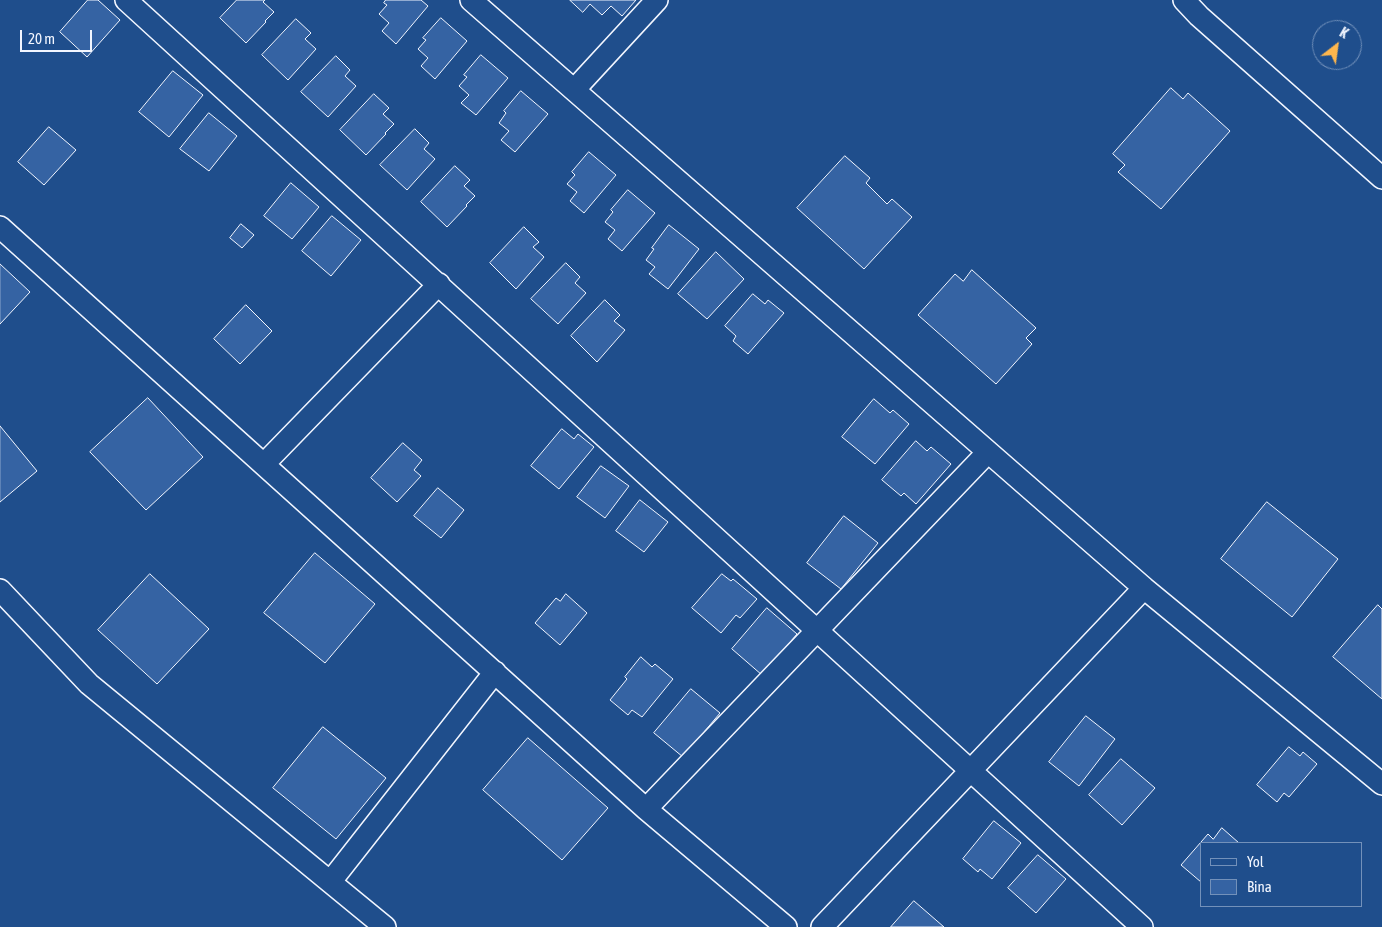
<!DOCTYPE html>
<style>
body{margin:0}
#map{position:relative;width:1382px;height:927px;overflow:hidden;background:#1f4e8c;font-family:"Asap Condensed",sans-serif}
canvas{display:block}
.legend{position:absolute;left:1200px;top:842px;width:162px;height:65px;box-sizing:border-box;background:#1f4e8c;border:1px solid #7391ba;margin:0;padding:6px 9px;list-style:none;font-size:15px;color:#f2f6ff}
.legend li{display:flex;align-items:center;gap:10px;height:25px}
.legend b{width:25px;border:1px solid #7391ba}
.north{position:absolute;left:1312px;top:20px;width:50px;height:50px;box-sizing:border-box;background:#1f4e8c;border:1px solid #7391ba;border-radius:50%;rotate:30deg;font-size:14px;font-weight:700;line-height:20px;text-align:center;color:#f2f6ff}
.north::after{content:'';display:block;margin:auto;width:18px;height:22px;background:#ffb74d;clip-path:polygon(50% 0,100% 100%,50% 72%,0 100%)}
.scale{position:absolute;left:20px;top:30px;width:72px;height:22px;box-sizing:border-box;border:2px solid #f2f6ff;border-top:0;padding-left:6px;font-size:15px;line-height:18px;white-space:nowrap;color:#f2f6ff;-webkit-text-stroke:4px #1f4e8c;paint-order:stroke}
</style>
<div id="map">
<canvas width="1382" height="927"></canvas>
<ul class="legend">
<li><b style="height:6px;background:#1f4e8c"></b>Yol</li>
<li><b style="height:14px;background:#3563a3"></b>Bina</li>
</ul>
<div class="north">K</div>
<div class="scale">20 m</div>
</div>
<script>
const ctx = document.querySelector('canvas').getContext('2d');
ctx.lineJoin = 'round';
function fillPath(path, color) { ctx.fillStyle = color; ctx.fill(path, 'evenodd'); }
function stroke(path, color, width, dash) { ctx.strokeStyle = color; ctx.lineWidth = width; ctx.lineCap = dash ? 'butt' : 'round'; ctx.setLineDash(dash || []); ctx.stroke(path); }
const building = new Path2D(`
 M 88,0 L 98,0 L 120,20 L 87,57 L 60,32 Z
 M 237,0 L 265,0 L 263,2 L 274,12 L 265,21 L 266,22 L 246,43 L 220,18 Z
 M 386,0 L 421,0 L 428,6 L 396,44 L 382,31 L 389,23 L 379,14 L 387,5 L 384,3 Z
 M 570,0 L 636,0 L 622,16 L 611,6 L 602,15 L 590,4 L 583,12 Z
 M 441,18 L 467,41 L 435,79 L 421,66 L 428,58 L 418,49 L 426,40 L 423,38 Z
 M 296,19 L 311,33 L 305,39 L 316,49 L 288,80 L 262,55 Z
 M 481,55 L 508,78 L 476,115 L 461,103 L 469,95 L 459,86 L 467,77 L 464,75 Z
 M 336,56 L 350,70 L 345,76 L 356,86 L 328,117 L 301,92 Z
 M 173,71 L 203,95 L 169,137 L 139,112 Z
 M 1171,88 L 1183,99 L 1188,93 L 1230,131 L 1161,209 L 1118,172 L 1125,165 L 1113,154 Z
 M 521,91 L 548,114 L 515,152 L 501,140 L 509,131 L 499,123 L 506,113 L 504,111 Z
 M 374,94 L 389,108 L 383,114 L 394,124 L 385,133 L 386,134 L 366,155 L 340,130 Z
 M 209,113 L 237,136 L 209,171 L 180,149 Z
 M 49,127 L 76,150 L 44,185 L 18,162 Z
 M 415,129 L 429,143 L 424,149 L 435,159 L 407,190 L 380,165 Z
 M 589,152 L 616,175 L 584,213 L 570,201 L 577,192 L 567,184 L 575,175 L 572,172 Z
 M 845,156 L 870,178 L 866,183 L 887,204 L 892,199 L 912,217 L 864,269 L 797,208 Z
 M 455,166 L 470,180 L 464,186 L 475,196 L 466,205 L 467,206 L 447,227 L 421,202 Z
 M 291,183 L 319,207 L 292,239 L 264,216 Z
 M 628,190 L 655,213 L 622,251 L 608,239 L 615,230 L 605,222 L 613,212 L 611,210 Z
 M 332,216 L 361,240 L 331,276 L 302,251 Z
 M 241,224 L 254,235 L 242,248 L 230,238 Z
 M 669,225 L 699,249 L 668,289 L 649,274 L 655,267 L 646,260 L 654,249 L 652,248 Z
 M 524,227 L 539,242 L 533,247 L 544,257 L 516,289 L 490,263 Z
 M 716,252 L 744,279 L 707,319 L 678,294 Z
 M 566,263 L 580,277 L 575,283 L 586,293 L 558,324 L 531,299 Z
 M 0,264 L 30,292 L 0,324 Z
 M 972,270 L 1036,328 L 1026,338 L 1032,344 L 996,384 L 918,315 L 955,274 L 963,281 Z
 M 753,294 L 765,304 L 768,300 L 784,313 L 748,354 L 733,341 L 736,336 L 725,326 Z
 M 605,300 L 620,315 L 614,321 L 625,330 L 597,362 L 571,336 Z
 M 246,305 L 272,331 L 240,364 L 214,339 Z
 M 148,398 L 203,457 L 146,510 L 90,452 Z
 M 874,399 L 890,413 L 893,410 L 909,424 L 875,464 L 842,437 Z
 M 0,426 L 37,471 L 0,502 Z
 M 562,429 L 574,439 L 578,434 L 594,447 L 559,489 L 531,466 Z
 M 916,441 L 927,451 L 931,447 L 951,464 L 916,504 L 904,493 L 901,496 L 882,480 Z
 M 403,443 L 422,460 L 414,470 L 421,476 L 397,502 L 371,478 Z
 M 601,466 L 629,486 L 605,518 L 577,497 Z
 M 438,488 L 464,510 L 441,538 L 414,516 Z
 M 640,500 L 668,522 L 644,552 L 616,531 Z
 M 1267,502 L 1338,559 L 1292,617 L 1221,559 Z
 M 844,516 L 878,543 L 841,589 L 807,563 Z
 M 315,553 L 375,604 L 325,663 L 264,613 Z
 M 150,574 L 209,629 L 157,684 L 98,630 Z
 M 722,574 L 731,581 L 733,579 L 757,599 L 740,618 L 736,615 L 721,633 L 692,608 Z
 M 566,594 L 587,613 L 560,645 L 535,623 L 556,598 L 560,601 Z
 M 1378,605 L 1382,609 L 1382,699 L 1333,657 Z
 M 767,608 L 797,634 L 762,675 L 732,649 Z
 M 641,657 L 652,667 L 655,664 L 673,679 L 642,717 L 632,710 L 628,715 L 610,700 L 627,679 L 625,677 Z
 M 691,689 L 720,713 L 683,757 L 654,733 Z
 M 1086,716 L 1115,739 L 1079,786 L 1049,762 Z
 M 323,727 L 386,778 L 336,839 L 273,788 Z
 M 528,738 L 608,808 L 562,860 L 483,790 Z
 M 1289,747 L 1300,756 L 1303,752 L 1317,764 L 1289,797 L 1284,793 L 1277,802 L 1257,785 Z
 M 1121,759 L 1155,788 L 1122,825 L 1089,795 Z
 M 994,821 L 1021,843 L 992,879 L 980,869 L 978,872 L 963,859 Z
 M 1222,828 L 1239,843 L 1201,843 L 1201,882 L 1181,865 L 1208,834 L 1213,839 Z
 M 1038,855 L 1066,879 L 1036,913 L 1008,888 Z
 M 914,901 L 944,927 L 891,927 Z`);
fillPath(building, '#3563a3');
stroke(building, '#f2f6ff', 1);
const minor = new Path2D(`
 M 126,0 L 1142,927
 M 471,0 L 1144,588 L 1382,784
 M 1184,0 L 1199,16 L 1382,178
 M 574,90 L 657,0
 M 0,227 L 646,809 L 786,927
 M 264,464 L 439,284
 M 0,590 L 89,684 L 385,927
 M 646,809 L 988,452
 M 331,881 L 495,672
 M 822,927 L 1144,588`);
stroke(minor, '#f2f6ff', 24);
stroke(minor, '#1f4e8c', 21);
</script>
